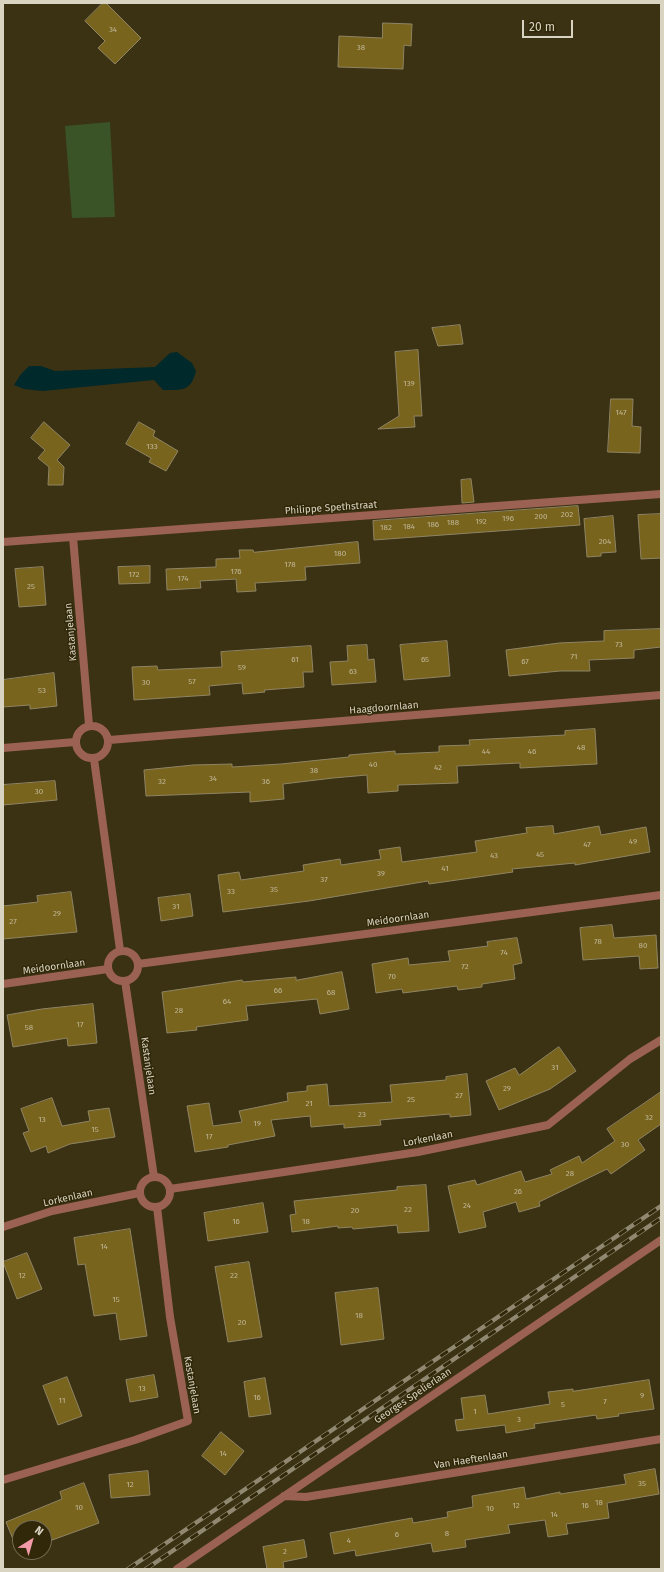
<!DOCTYPE html>
<style>
body{margin:0}
#map{position:relative;width:664px;height:1572px;overflow:hidden;background:#3b3213;font-family:"Fira Sans",sans-serif}
canvas{display:block}
.frame{position:absolute;inset:0;border:4px solid #d9d3c2;pointer-events:none}
.north{position:absolute;left:12px;top:1520px;width:40px;height:40px;box-sizing:border-box;background:#312809;border:1px solid #746c53;border-radius:50%;rotate:37deg;font-size:11px;font-weight:700;line-height:16px;text-align:center;color:#d9d3c2}
.north::after{content:'';display:block;margin:auto;width:14px;height:18px;background:#f39aa8;clip-path:polygon(50% 0,100% 100%,50% 72%,0 100%)}
.scale{position:absolute;left:522px;top:20px;width:51px;height:18px;box-sizing:border-box;border:2px solid #d9d3c2;border-top:0;padding-left:5px;font-size:12px;line-height:14px;white-space:nowrap;color:#d9d3c2;-webkit-text-stroke:3px #312809;paint-order:stroke}
</style>
<div id="map">
<canvas width="664" height="1572"></canvas>
<div class="frame"></div>
<div class="north">N</div>
<div class="scale">20 m</div>
</div>
<script>
const ctx = document.querySelector('canvas').getContext('2d');
ctx.lineJoin = 'round';
function fillPath(path, color) { ctx.fillStyle = color; ctx.fill(path, 'evenodd'); }
function stroke(path, color, width, dash) { ctx.strokeStyle = color; ctx.lineWidth = width; ctx.lineCap = dash ? 'butt' : 'round'; ctx.setLineDash(dash || []); ctx.stroke(path); }
function drawText(font, color, halo, rows, align = 'center') {
  ctx.font = font + ' "Fira Sans",sans-serif'; ctx.lineWidth = 3; ctx.setLineDash([]); ctx.textBaseline = 'middle'; ctx.strokeStyle = halo; ctx.fillStyle = color; for (const [text, x, y, turn = 0] of rows) {
    ctx.save(); ctx.translate(x, y); ctx.rotate((+turn || 0) * Math.PI / 180); ctx.textAlign = isNaN(turn) ? turn : align; if (halo) ctx.strokeText(text, 0, 0); ctx.fillText(text, 0, 0); ctx.restore();
  }
}
fillPath(new Path2D(`
 M 110,122 L 115,217 L 72,218 L 65,126 Z`), '#3a5428');
fillPath(new Path2D(`
 M 177,352 L 192,363 L 196,371 C 191,392 181,390 163,390 L 154,380 L 43,391 L 24,389 L 14,385 L 21,374 L 29,366 L 41,366 L 55,371 L 155,367 L 170,353 Z`), '#00292c');
const building = new Path2D(`
 M 103,3 L 106,3 L 141,38 L 115,64 L 98,48 L 105,41 L 85,21 Z
 M 383,23 L 412,24 L 411,46 L 404,45 L 403,69 L 338,67 L 339,36 L 382,38 Z
 M 460,325 L 463,344 L 438,346 L 432,328 Z
 M 418,350 L 422,416 L 414,416 L 415,427 L 378,429 L 399,416 L 395,352 Z
 M 611,399 L 633,399 L 632,426 L 641,427 L 640,453 L 608,452 Z
 M 44,422 L 70,445 L 57,460 L 64,467 L 63,485 L 48,485 L 49,467 L 38,458 L 45,450 L 31,438 Z
 M 139,422 L 155,431 L 153,436 L 178,451 L 166,471 L 149,462 L 151,458 L 126,444 Z
 M 471,479 L 474,502 L 462,503 L 461,480 Z
 M 578,506 L 580,525 L 374,540 L 373,521 Z
 M 661,514 L 661,558 L 641,559 L 638,515 Z
 M 613,516 L 616,552 L 601,553 L 601,556 L 587,557 L 584,519 Z
 M 358,542 L 360,563 L 305,567 L 306,580 L 255,583 L 256,591 L 237,592 L 236,579 L 200,581 L 201,588 L 167,590 L 166,569 L 216,567 L 216,559 L 240,558 L 239,550 L 253,550 L 254,552 Z
 M 150,566 L 150,583 L 119,584 L 118,567 Z
 M 43,567 L 46,605 L 19,607 L 15,569 Z
 M 661,629 L 661,647 L 634,650 L 634,658 L 589,660 L 590,671 L 560,671 L 509,676 L 506,650 L 559,643 L 604,641 L 604,631 Z
 M 447,641 L 450,676 L 404,680 L 400,645 Z
 M 367,645 L 368,660 L 374,659 L 376,682 L 332,685 L 330,662 L 348,661 L 347,646 Z
 M 311,646 L 313,672 L 303,672 L 304,687 L 264,690 L 265,692 L 243,694 L 242,683 L 209,686 L 210,695 L 134,700 L 132,667 L 157,666 L 158,670 L 222,667 L 221,652 Z
 M 54,673 L 57,706 L 30,709 L 30,705 L 3,707 L 3,680 Z
 M 595,729 L 597,764 L 520,768 L 520,763 L 457,766 L 458,783 L 398,785 L 398,791 L 368,793 L 367,775 L 333,778 L 283,784 L 284,799 L 250,802 L 250,792 L 146,796 L 144,770 L 193,765 L 232,764 L 232,767 L 281,764 L 349,757 L 349,755 L 395,751 L 395,754 L 439,752 L 439,746 L 470,745 L 469,740 L 565,735 L 565,731 Z
 M 55,781 L 57,800 L 3,805 L 3,785 Z
 M 553,826 L 554,834 L 599,826 L 601,835 L 646,827 L 650,852 L 575,865 L 575,863 L 512,869 L 513,872 L 429,884 L 428,881 L 309,901 L 223,912 L 218,875 L 239,872 L 241,880 L 304,871 L 303,865 L 340,859 L 341,865 L 381,859 L 379,850 L 400,847 L 402,862 L 477,852 L 475,841 L 527,833 L 526,828 Z
 M 71,892 L 77,932 L 3,939 L 3,906 L 38,902 L 37,896 Z
 M 190,894 L 193,916 L 161,921 L 158,898 Z
 M 612,925 L 614,938 L 656,935 L 658,968 L 640,969 L 639,956 L 583,960 L 580,928 Z
 M 517,938 L 522,963 L 513,965 L 515,979 L 482,984 L 482,987 L 458,990 L 457,986 L 403,993 L 402,989 L 376,993 L 372,964 L 408,958 L 409,965 L 450,961 L 448,951 L 488,946 L 487,942 Z
 M 342,972 L 349,1009 L 320,1014 L 317,999 L 246,1006 L 248,1020 L 196,1027 L 197,1030 L 167,1033 L 162,992 L 242,980 L 243,982 L 296,977 L 296,980 Z
 M 93,1004 L 97,1043 L 68,1046 L 67,1038 L 13,1047 L 7,1015 L 42,1009 Z
 M 559,1047 L 576,1071 L 550,1089 L 499,1110 L 486,1081 L 515,1068 L 519,1075 Z
 M 467,1074 L 471,1115 L 450,1117 L 450,1114 L 380,1120 L 381,1125 L 344,1128 L 344,1124 L 311,1127 L 310,1116 L 271,1120 L 275,1136 L 228,1145 L 228,1147 L 195,1152 L 187,1106 L 209,1103 L 213,1126 L 242,1122 L 239,1111 L 288,1101 L 287,1093 L 307,1091 L 307,1086 L 327,1084 L 329,1106 L 392,1102 L 390,1085 L 446,1080 L 446,1077 Z
 M 661,1092 L 661,1124 L 638,1140 L 645,1150 L 611,1174 L 607,1169 L 539,1202 L 540,1206 L 519,1212 L 516,1202 L 483,1212 L 486,1227 L 459,1233 L 448,1186 L 475,1180 L 477,1185 L 521,1171 L 525,1182 L 552,1174 L 550,1170 L 579,1156 L 582,1163 L 615,1141 L 607,1129 Z
 M 52,1098 L 62,1126 L 90,1121 L 88,1111 L 109,1108 L 115,1137 L 70,1144 L 48,1153 L 46,1146 L 31,1152 L 23,1133 L 29,1131 L 21,1109 Z
 M 426,1185 L 429,1231 L 398,1233 L 397,1225 L 353,1229 L 352,1227 L 338,1228 L 338,1226 L 292,1232 L 290,1215 L 296,1214 L 294,1201 L 397,1190 L 397,1187 Z
 M 263,1203 L 268,1232 L 208,1241 L 204,1213 Z
 M 130,1229 L 147,1336 L 120,1340 L 116,1313 L 94,1316 L 85,1264 L 78,1265 L 74,1238 Z
 M 27,1253 L 42,1289 L 17,1299 L 3,1262 Z
 M 249,1262 L 262,1337 L 228,1342 L 215,1267 Z
 M 378,1288 L 384,1339 L 341,1345 L 335,1293 Z
 M 154,1375 L 158,1397 L 130,1402 L 126,1380 Z
 M 67,1377 L 82,1416 L 58,1425 L 43,1386 Z
 M 265,1378 L 271,1414 L 249,1417 L 244,1382 Z
 M 649,1380 L 654,1409 L 618,1414 L 619,1416 L 597,1419 L 596,1415 L 534,1424 L 535,1428 L 506,1433 L 505,1425 L 457,1431 L 455,1420 L 464,1419 L 461,1398 L 485,1395 L 488,1414 L 550,1404 L 548,1392 L 573,1389 L 573,1391 Z
 M 221,1432 L 244,1451 L 225,1475 L 202,1456 Z
 M 655,1469 L 659,1494 L 607,1503 L 609,1518 L 566,1524 L 568,1534 L 548,1537 L 545,1520 L 508,1525 L 510,1533 L 465,1540 L 466,1547 L 433,1552 L 431,1543 L 356,1556 L 355,1550 L 334,1554 L 330,1533 L 412,1518 L 413,1523 L 448,1517 L 447,1512 L 473,1507 L 472,1496 L 524,1487 L 526,1499 L 560,1492 L 560,1494 L 626,1484 L 624,1475 Z
 M 148,1471 L 150,1495 L 111,1498 L 109,1475 Z
 M 84,1483 L 99,1523 L 44,1543 L 44,1528 L 20,1528 L 20,1552 L 23,1552 L 19,1554 L 6,1522 L 62,1499 L 60,1492 Z
 M 304,1540 L 307,1557 L 283,1562 L 284,1569 L 267,1569 L 263,1547 Z`);
fillPath(building, '#78641d');
stroke(building, '#8f8464', 1);
stroke(new Path2D(`
 M 73,537 L 89,725
 M 3,542 L 661,494
 M76 742a16 16 0 1 1 32 0a16 16 0 1 1-32 0Z
 M 109,740 L 661,695
 M 3,748 L 75,742
 M 94,759 L 120,950
 M108 966a15 15 0 1 1 30 0a15 15 0 1 1-30 0Z
 M 138,964 L 661,895
 M 125,981 L 154,1177
 M 3,984 L 108,969
 M140 1192a15 15 0 1 1 30 0a15 15 0 1 1-30 0Z
 M 170,1189 L 418,1152 L 548,1125 L 630,1059 L 661,1040
 M 3,1227 L 52,1211 L 139,1193
 M 3,1480 L 135,1440 L 188,1421 L 170,1317 L 157,1207
 M 284,1496 L 306,1497 L 661,1439
 M 177,1569 L 661,1240`), '#9b6253', 8);
const rail = new Path2D(`
 M 128,1569 L 661,1206
 M 146,1569 L 661,1218`);
stroke(rail, '#908871', 4.5);
stroke(rail, '#312809', 3, [9]);
drawText('8px', '#c1b799', null, [
 ["34",113,30],
 ["38",361,48],
 ["139",409,384],
 ["147",621,413],
 ["133",152,447],
 ["202",567,515],
 ["200",541,517],
 ["196",508,519],
 ["192",481,522],
 ["188",453,523],
 ["186",433,525],
 ["184",409,527],
 ["182",386,528],
 ["204",605,542],
 ["180",340,554],
 ["178",290,565],
 ["176",236,572],
 ["172",134,575],
 ["174",183,579],
 ["25",31,587],
 ["73",619,645],
 ["71",574,657],
 ["61",295,660],
 ["65",425,660],
 ["67",525,662],
 ["59",242,668],
 ["63",353,672],
 ["57",192,682],
 ["30",146,683],
 ["53",42,691],
 ["48",581,748],
 ["44",486,752],
 ["46",532,752],
 ["40",373,765],
 ["42",438,768],
 ["38",314,771],
 ["34",213,779],
 ["32",162,782],
 ["36",266,782],
 ["30",39,792],
 ["49",633,842],
 ["47",587,845],
 ["45",540,855],
 ["43",494,856],
 ["41",445,869],
 ["39",381,874],
 ["37",324,880],
 ["35",274,890],
 ["33",231,892],
 ["31",176,907],
 ["29",57,914],
 ["27",13,922],
 ["78",598,942],
 ["80",643,946],
 ["74",504,953],
 ["72",465,967],
 ["70",392,977],
 ["66",278,991],
 ["68",331,993],
 ["64",227,1002],
 ["28",179,1011],
 ["17",80,1025],
 ["58",29,1028],
 ["31",555,1068],
 ["29",507,1089],
 ["27",459,1096],
 ["25",411,1100],
 ["21",309,1104],
 ["23",362,1115],
 ["32",649,1118],
 ["13",42,1120],
 ["19",257,1124],
 ["15",95,1130],
 ["17",209,1137],
 ["30",625,1145],
 ["28",570,1174],
 ["26",518,1192],
 ["24",467,1206],
 ["22",408,1210],
 ["20",355,1211],
 ["16",236,1222],
 ["18",306,1222],
 ["14",104,1247],
 ["12",22,1276],
 ["22",234,1276],
 ["15",116,1300],
 ["18",359,1316],
 ["20",242,1323],
 ["13",142,1389],
 ["9",642,1396],
 ["16",257,1398],
 ["11",62,1401],
 ["7",605,1402],
 ["5",563,1405],
 ["1",475,1412],
 ["3",519,1420],
 ["14",223,1454],
 ["35",642,1484],
 ["12",130,1485],
 ["18",599,1503],
 ["12",516,1506],
 ["16",585,1506],
 ["10",79,1508],
 ["10",490,1509],
 ["14",554,1515],
 ["8",447,1534],
 ["6",397,1535],
 ["4",349,1541],
 ["2",285,1552]
]);
drawText('10px', '#d9d3c2', '#312809', [
 ["Philippe Spethstraat",331,508,-4],
 ["Kastanjelaan",71,632,-95],
 ["Haagdoornlaan",384,708,-5],
 ["Meidoornlaan",398,919,-8],
 ["Meidoornlaan",54,967,-8],
 ["Kastanjelaan",148,1066,82],
 ["Lorkenlaan",428,1139,-11],
 ["Lorkenlaan",68,1198,-13],
 ["Kastanjelaan",192,1385,80],
 ["Georges Spelierlaan",413,1396,-34],
 ["Van Haeftenlaan",471,1460,-9]
]);
</script>
